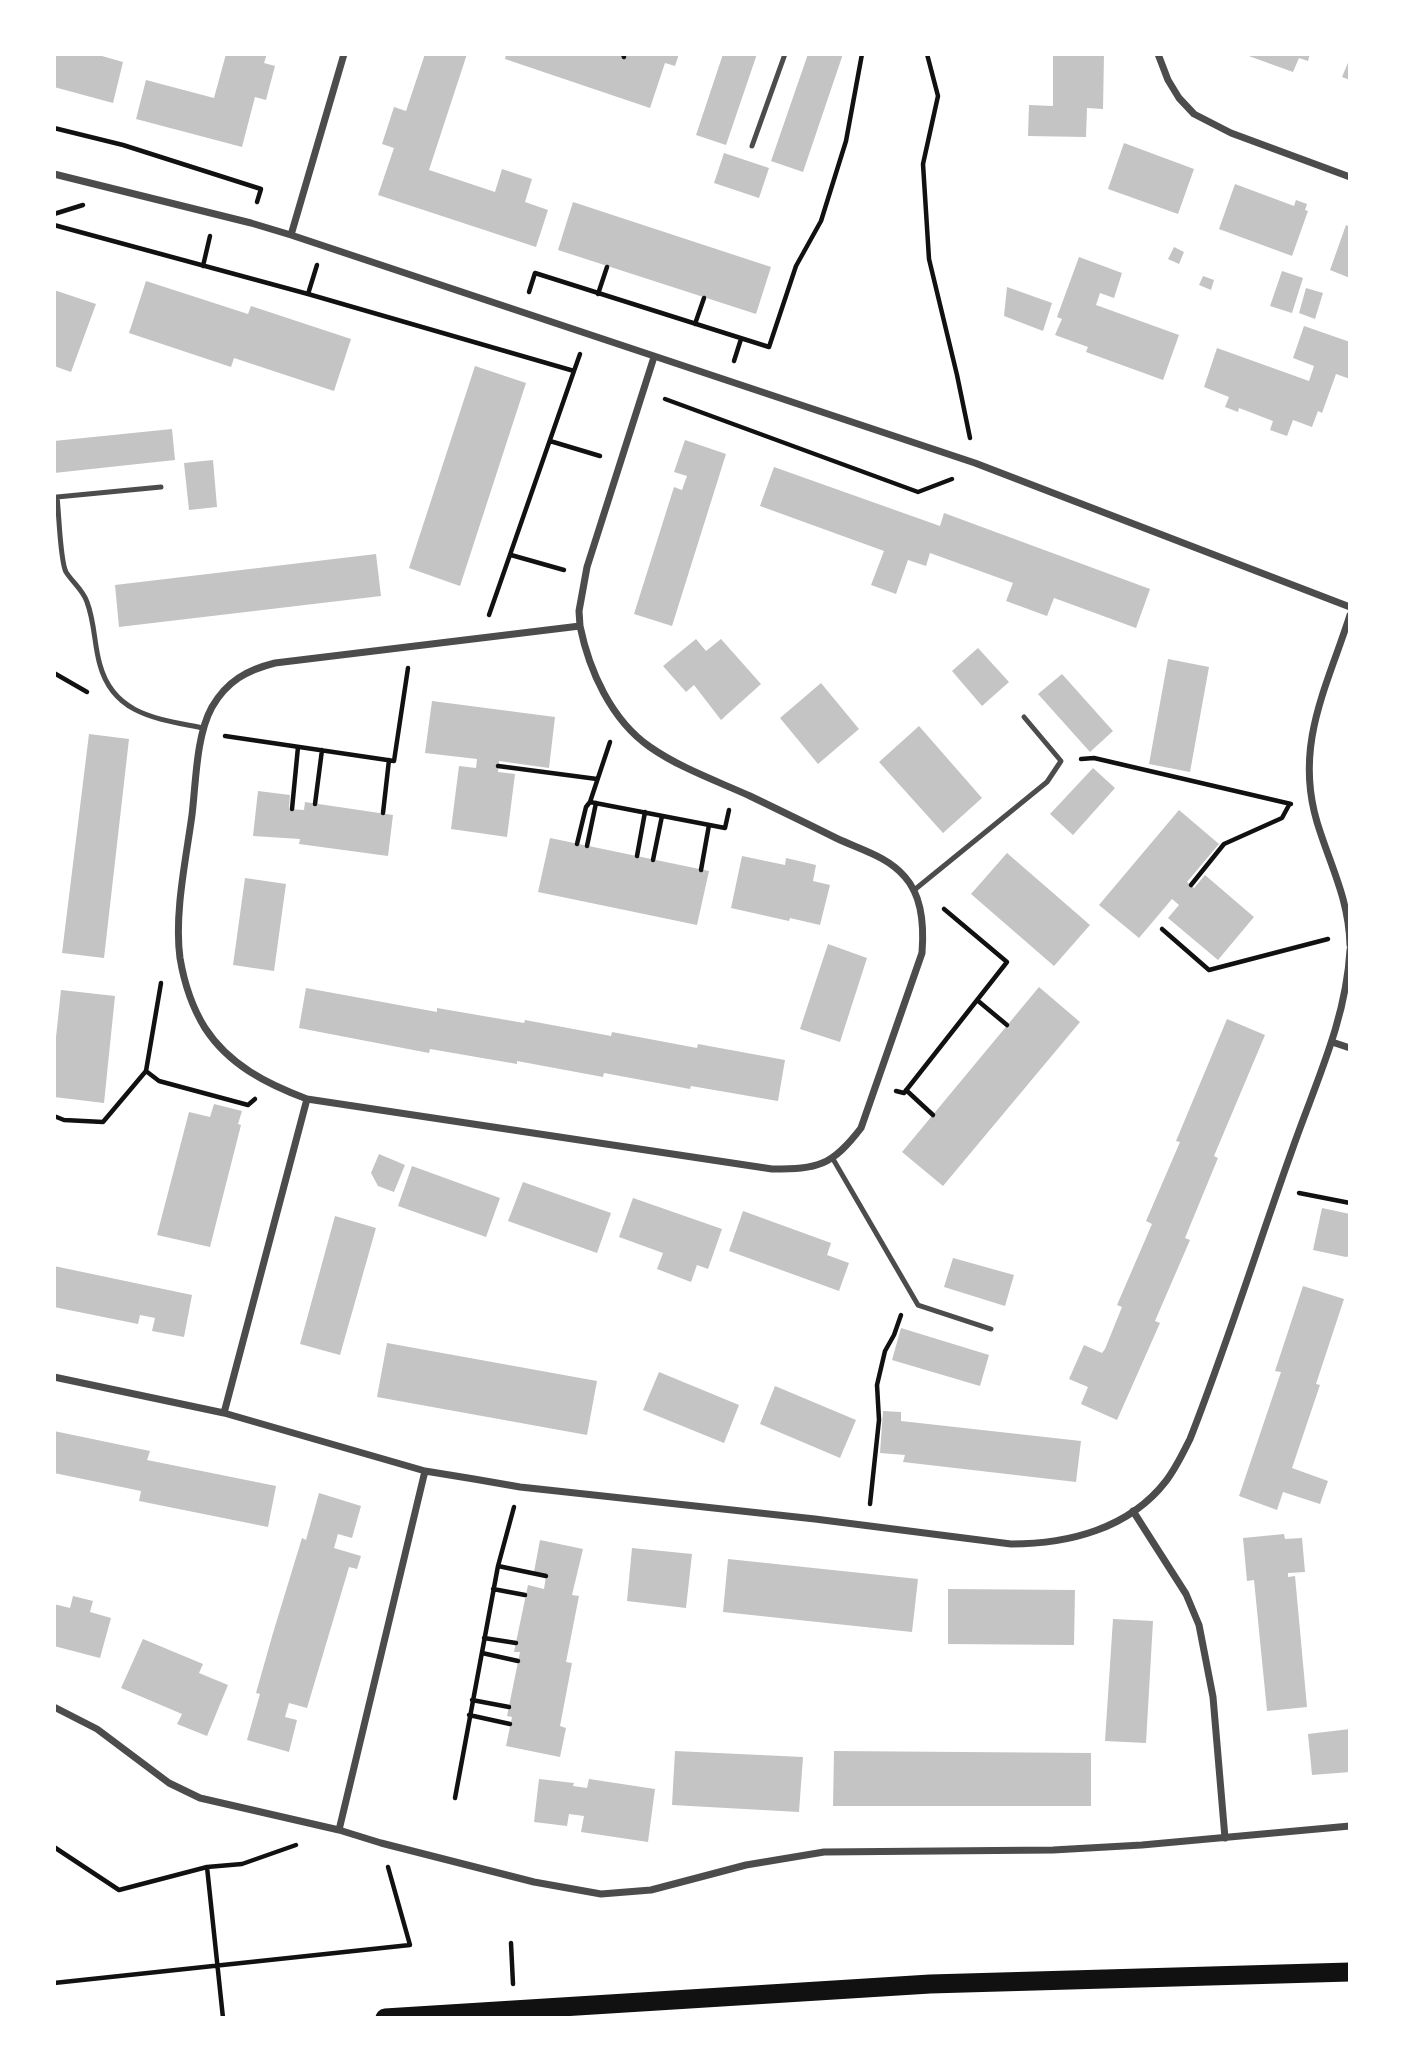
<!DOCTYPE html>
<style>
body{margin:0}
#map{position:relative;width:1404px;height:2072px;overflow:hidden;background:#fff;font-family:Barlow,sans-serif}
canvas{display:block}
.frame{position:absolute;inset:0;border:56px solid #fff;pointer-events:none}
</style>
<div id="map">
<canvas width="1404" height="2072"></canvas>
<div class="frame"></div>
</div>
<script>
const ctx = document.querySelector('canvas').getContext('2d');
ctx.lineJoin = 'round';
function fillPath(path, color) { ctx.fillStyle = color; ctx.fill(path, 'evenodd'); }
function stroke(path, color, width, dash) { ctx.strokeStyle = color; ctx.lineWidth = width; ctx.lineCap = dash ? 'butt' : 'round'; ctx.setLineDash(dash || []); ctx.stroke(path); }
fillPath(new Path2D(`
 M 54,54 L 95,54 L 123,62 L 113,103 L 54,87 Z
 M 226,54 L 267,54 L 264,63 L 275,66 L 266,100 L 255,97 L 242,147 L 136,119 L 146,80 L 214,98 Z
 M 425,54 L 467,54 L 429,170 L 495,192 L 502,169 L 532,179 L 525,202 L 548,210 L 536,247 L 378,195 L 394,148 L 382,144 L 394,107 L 406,111 Z
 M 506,54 L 616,54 L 624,57 L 625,54 L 679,54 L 675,66 L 665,63 L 650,108 L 505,59 Z
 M 723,54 L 757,54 L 726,145 L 696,135 Z
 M 808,54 L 843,54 L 803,172 L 771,161 Z
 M 1053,54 L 1104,54 L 1103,109 L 1087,108 L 1086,137 L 1028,136 L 1029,105 L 1053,106 Z
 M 1310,54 L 1308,61 L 1299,58 L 1293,72 L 1246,55 Z
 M 1350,58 L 1350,80 L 1342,77 Z
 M 1124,143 L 1194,169 L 1178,214 L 1108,189 Z
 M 724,153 L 769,168 L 759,198 L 714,183 Z
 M 1235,184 L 1294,206 L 1296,200 L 1307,204 L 1305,210 L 1308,211 L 1292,256 L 1219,229 Z
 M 573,202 L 771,267 L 756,314 L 558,250 Z
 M 1346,225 L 1350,227 L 1350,278 L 1330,270 Z
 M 1174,247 L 1184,252 L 1179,264 L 1168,259 Z
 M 1079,257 L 1122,273 L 1114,298 L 1100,293 L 1096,305 L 1179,335 L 1163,380 L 1086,352 L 1088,347 L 1055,335 L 1062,319 L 1057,317 Z
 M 1282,271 L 1303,278 L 1292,313 L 1270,306 Z
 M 1203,276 L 1214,280 L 1211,290 L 1199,285 Z
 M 146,281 L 248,314 L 251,306 L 351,339 L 334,391 L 234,358 L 231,367 L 129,333 Z
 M 1007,287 L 1052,303 L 1043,331 L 1004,316 Z
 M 1306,288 L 1323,293 L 1315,319 L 1299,313 Z
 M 54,290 L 96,304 L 71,372 L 54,366 Z
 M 1304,326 L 1350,342 L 1350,379 L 1336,374 L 1322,413 L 1318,411 L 1312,427 L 1293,420 L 1287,436 L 1270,430 L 1273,421 L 1239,408 L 1238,412 L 1225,407 L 1229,397 L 1204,387 L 1217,348 L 1309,381 L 1314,366 L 1293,358 Z
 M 475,366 L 526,383 L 460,586 L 409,568 Z
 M 172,429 L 175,460 L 54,473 L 54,441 Z
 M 685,440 L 726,454 L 672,626 L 634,614 L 674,487 L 682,490 L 687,476 L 674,472 Z
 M 213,460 L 217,507 L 189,510 L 184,463 Z
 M 774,467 L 940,526 L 944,513 L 1150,589 L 1136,628 L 1054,598 L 1047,616 L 1006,601 L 1013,583 L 930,553 L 926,566 L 908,560 L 896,594 L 871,585 L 884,551 L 760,506 Z
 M 376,554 L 381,596 L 119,627 L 115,585 Z
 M 696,639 L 706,651 L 721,639 L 761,684 L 721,720 L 694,685 L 686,692 L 663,666 Z
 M 978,648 L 1009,682 L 982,706 L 952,671 Z
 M 1168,659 L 1209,667 L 1190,772 L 1149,764 Z
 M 1062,674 L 1113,731 L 1090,752 L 1038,694 Z
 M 821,683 L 859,729 L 818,764 L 780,718 Z
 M 432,701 L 555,717 L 549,768 L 499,761 L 498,772 L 515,774 L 507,837 L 451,829 L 459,766 L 476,768 L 477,759 L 425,753 Z
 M 919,726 L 982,798 L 943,833 L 879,762 Z
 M 89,734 L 129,739 L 104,958 L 62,953 Z
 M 1093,768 L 1115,788 L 1073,835 L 1050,814 Z
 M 258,791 L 290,795 L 289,809 L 304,810 L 305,802 L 393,815 L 388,856 L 299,844 L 300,839 L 253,836 Z
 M 1179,810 L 1219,844 L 1187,882 L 1194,888 L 1205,875 L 1254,917 L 1218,960 L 1168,918 L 1179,905 L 1172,899 L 1139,938 L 1099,905 Z
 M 550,838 L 709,871 L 697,925 L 538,892 Z
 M 1007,853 L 1090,925 L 1054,966 L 971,894 Z
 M 742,856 L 785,865 L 786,858 L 816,865 L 813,881 L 830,885 L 820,925 L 790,918 L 789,921 L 731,908 Z
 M 245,878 L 286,884 L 274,971 L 233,965 Z
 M 828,944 L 867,958 L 840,1042 L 800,1029 Z
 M 1039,987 L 1080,1022 L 943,1186 L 902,1152 Z
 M 306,988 L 437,1012 L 437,1008 L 524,1023 L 525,1020 L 611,1036 L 612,1032 L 697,1048 L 698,1044 L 785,1060 L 778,1101 L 691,1086 L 690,1089 L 604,1073 L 603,1077 L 517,1061 L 517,1064 L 430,1049 L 429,1053 L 299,1028 Z
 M 61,990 L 115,996 L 104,1103 L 54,1097 L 54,1056 Z
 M 1227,1019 L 1265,1035 L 1214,1156 L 1218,1158 L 1185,1238 L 1190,1240 L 1155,1321 L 1160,1323 L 1117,1420 L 1081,1404 L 1088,1387 L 1069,1379 L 1084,1345 L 1102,1353 L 1105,1349 L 1122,1307 L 1117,1305 L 1152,1224 L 1146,1221 L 1180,1142 L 1176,1141 Z
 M 214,1104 L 242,1111 L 238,1124 L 241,1125 L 210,1247 L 157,1235 L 189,1112 L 210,1117 Z
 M 379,1154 L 405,1165 L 394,1192 L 378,1186 L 371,1173 Z
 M 412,1166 L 500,1198 L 486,1237 L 398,1206 Z
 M 523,1182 L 611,1213 L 597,1253 L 508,1221 Z
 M 633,1198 L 722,1229 L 708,1269 L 697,1265 L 691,1282 L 657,1269 L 663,1253 L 619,1237 Z
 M 1322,1208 L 1350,1214 L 1350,1256 L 1346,1257 L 1313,1250 Z
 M 743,1211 L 831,1243 L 827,1255 L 849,1263 L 839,1291 L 729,1251 Z
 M 335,1216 L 376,1228 L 340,1355 L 300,1344 Z
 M 953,1258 L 1014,1275 L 1005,1306 L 944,1287 Z
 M 54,1266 L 192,1295 L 184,1337 L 152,1331 L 155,1318 L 140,1315 L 138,1324 L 54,1307 Z
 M 1303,1286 L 1344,1299 L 1316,1384 L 1320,1385 L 1292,1468 L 1328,1481 L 1320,1504 L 1283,1492 L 1277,1510 L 1239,1496 L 1281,1372 L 1275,1371 Z
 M 901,1328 L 989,1355 L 980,1386 L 892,1360 Z
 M 387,1343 L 597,1381 L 587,1435 L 377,1397 Z
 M 659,1372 L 739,1405 L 724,1443 L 643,1410 Z
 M 775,1386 L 856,1420 L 840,1458 L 760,1424 Z
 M 883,1411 L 901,1412 L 901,1421 L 1081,1441 L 1076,1482 L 903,1462 L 905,1455 L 880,1453 Z
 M 54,1431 L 150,1451 L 147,1460 L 276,1486 L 268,1527 L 139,1501 L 141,1491 L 54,1473 Z
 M 319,1493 L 361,1506 L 352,1538 L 338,1534 L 334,1548 L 361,1556 L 357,1569 L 349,1567 L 307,1708 L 289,1703 L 285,1717 L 297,1720 L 289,1752 L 247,1740 L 260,1694 L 256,1693 L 273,1633 L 302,1538 L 306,1540 Z
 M 1284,1534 L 1285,1539 L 1302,1538 L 1305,1572 L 1288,1573 L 1288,1577 L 1295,1576 L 1307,1707 L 1267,1711 L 1254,1580 L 1247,1581 L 1243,1538 Z
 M 540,1540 L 583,1549 L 572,1595 L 579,1596 L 566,1662 L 572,1663 L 560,1726 L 566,1728 L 560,1757 L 506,1746 L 512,1717 L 507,1716 L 520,1652 L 514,1652 L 528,1585 L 544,1589 L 546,1576 L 534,1572 Z
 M 632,1548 L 692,1554 L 686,1608 L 627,1601 Z
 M 728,1559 L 918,1579 L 912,1632 L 723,1612 Z
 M 948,1589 L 1075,1590 L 1074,1645 L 948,1644 Z
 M 73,1596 L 93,1601 L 90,1612 L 111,1618 L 100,1658 L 54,1646 L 54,1604 L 70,1608 Z
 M 1113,1619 L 1153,1621 L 1146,1743 L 1105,1741 Z
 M 143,1639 L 203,1664 L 199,1673 L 228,1685 L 207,1736 L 177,1724 L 182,1714 L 121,1688 Z
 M 1350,1729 L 1350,1772 L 1312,1775 L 1308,1734 Z
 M 675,1751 L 803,1757 L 799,1812 L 672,1805 Z
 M 834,1751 L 1091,1753 L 1091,1806 L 833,1806 Z
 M 539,1779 L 574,1783 L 573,1786 L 587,1788 L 589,1779 L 655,1789 L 648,1842 L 581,1832 L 584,1816 L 569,1814 L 567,1826 L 534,1822 Z`), '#c4c4c4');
stroke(new Path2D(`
 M 623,54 L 624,57
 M 927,54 L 938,96 L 923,164 L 929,259 L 957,375 L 970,438
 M 54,128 L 123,145 L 261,189 L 257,202
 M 54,214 L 83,205
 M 54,225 L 308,294 L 574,371 L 580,354
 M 203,266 L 210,236
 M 529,292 L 535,273 L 769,347 L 796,266 L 821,221 L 846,141 L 862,54
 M 308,294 L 317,265
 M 598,294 L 607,267
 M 695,324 L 704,298
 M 734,361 L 741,339
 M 665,399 L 918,492 L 952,479
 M 550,441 L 600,456
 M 511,555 L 564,570
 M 489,615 L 574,371
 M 54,673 L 87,692
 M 225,736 L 394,761 L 408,668
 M 610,742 L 590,802 L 725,828 L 729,810
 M 1081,759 L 1094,758 L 1291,804
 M 498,766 L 597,779
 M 315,804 L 322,750
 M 292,809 L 298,747
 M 383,813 L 389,760
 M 577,844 L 586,807 L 590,802
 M 587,846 L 596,803
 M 637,856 L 645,812
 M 653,860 L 662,816
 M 701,870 L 709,825
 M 1191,885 L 1224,844 L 1282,818 L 1289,805
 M 1162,929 L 1209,970 L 1328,939
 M 977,1000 L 1007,1025
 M 146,1071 L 159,1081 L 248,1105 L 255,1099
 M 906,1090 L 933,1115
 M 896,1091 L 904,1093 L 1007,962 L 944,909
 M 54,1116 L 64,1120 L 103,1122 L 146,1071 L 161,983
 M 1299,1193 L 1350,1203
 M 870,1504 L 879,1420 L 877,1385 L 885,1351 L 894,1335 L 901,1315
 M 498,1566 L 546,1576
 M 493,1589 L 525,1595
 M 484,1638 L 516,1643
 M 482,1653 L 518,1661
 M 472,1700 L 509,1707
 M 469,1715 L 510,1724
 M 455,1798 L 498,1566 L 514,1507
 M 54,1847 L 119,1890 L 207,1867
 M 511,1943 L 513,1984
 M 54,1983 L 410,1945 L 388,1867
 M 223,2018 L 207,1867 L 242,1864 L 296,1845`), '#111', 4.5);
stroke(new Path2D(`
 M 752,146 L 785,54
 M 161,487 L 57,497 C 59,512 60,561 66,572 C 73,583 83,590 87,602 C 95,623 94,645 100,665 C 114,716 160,719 203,728
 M 913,891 L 1047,782 L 1061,761 L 1024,717
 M 833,1159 L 918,1305 L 991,1329`), '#4c4c4c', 5);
stroke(new Path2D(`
 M 1158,54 L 1168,80 L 1179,98 L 1194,114 L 1231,133 L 1350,177
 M 54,174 L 251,223 L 291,235 L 975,463 L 1350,607
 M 291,235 L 344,54
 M 1350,615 C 1327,687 1294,745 1317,822 C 1330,865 1349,899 1350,945
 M 580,626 C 589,670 611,720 650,747 C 680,768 717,781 750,796 C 779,810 808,824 836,838 C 861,850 887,856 905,877 C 923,897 924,928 922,953 L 861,1128 C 832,1166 818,1169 772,1169 L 307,1099 C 267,1084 229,1065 205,1028 C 192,1007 184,982 180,958 C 174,914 186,859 192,815 C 196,782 196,736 212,707 C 227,681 247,670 275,663 L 580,626 L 579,611 L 587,567 L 654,357
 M 1332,1042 L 1350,1048
 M 54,1377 L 224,1413 L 425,1471 L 474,1479 L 520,1487 L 815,1519 L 1011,1544 C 1068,1544 1129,1529 1166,1481 C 1176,1468 1183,1453 1190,1439 C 1227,1345 1257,1248 1291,1153 C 1314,1086 1346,1022 1350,950
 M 224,1413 L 307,1099
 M 1133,1511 L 1186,1594 L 1199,1625 L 1213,1697 L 1225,1838
 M 54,1707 L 97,1729 L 169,1783 L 200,1798 L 339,1830 L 381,1843 L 534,1882 L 601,1894 L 651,1890 L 746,1865 L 824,1852 L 1053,1850 L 1142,1845 L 1350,1826
 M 339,1830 L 425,1471`), '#4c4c4c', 7);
stroke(new Path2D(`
 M 385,2018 L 930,1984 L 1350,1972`), '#111', 19);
</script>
